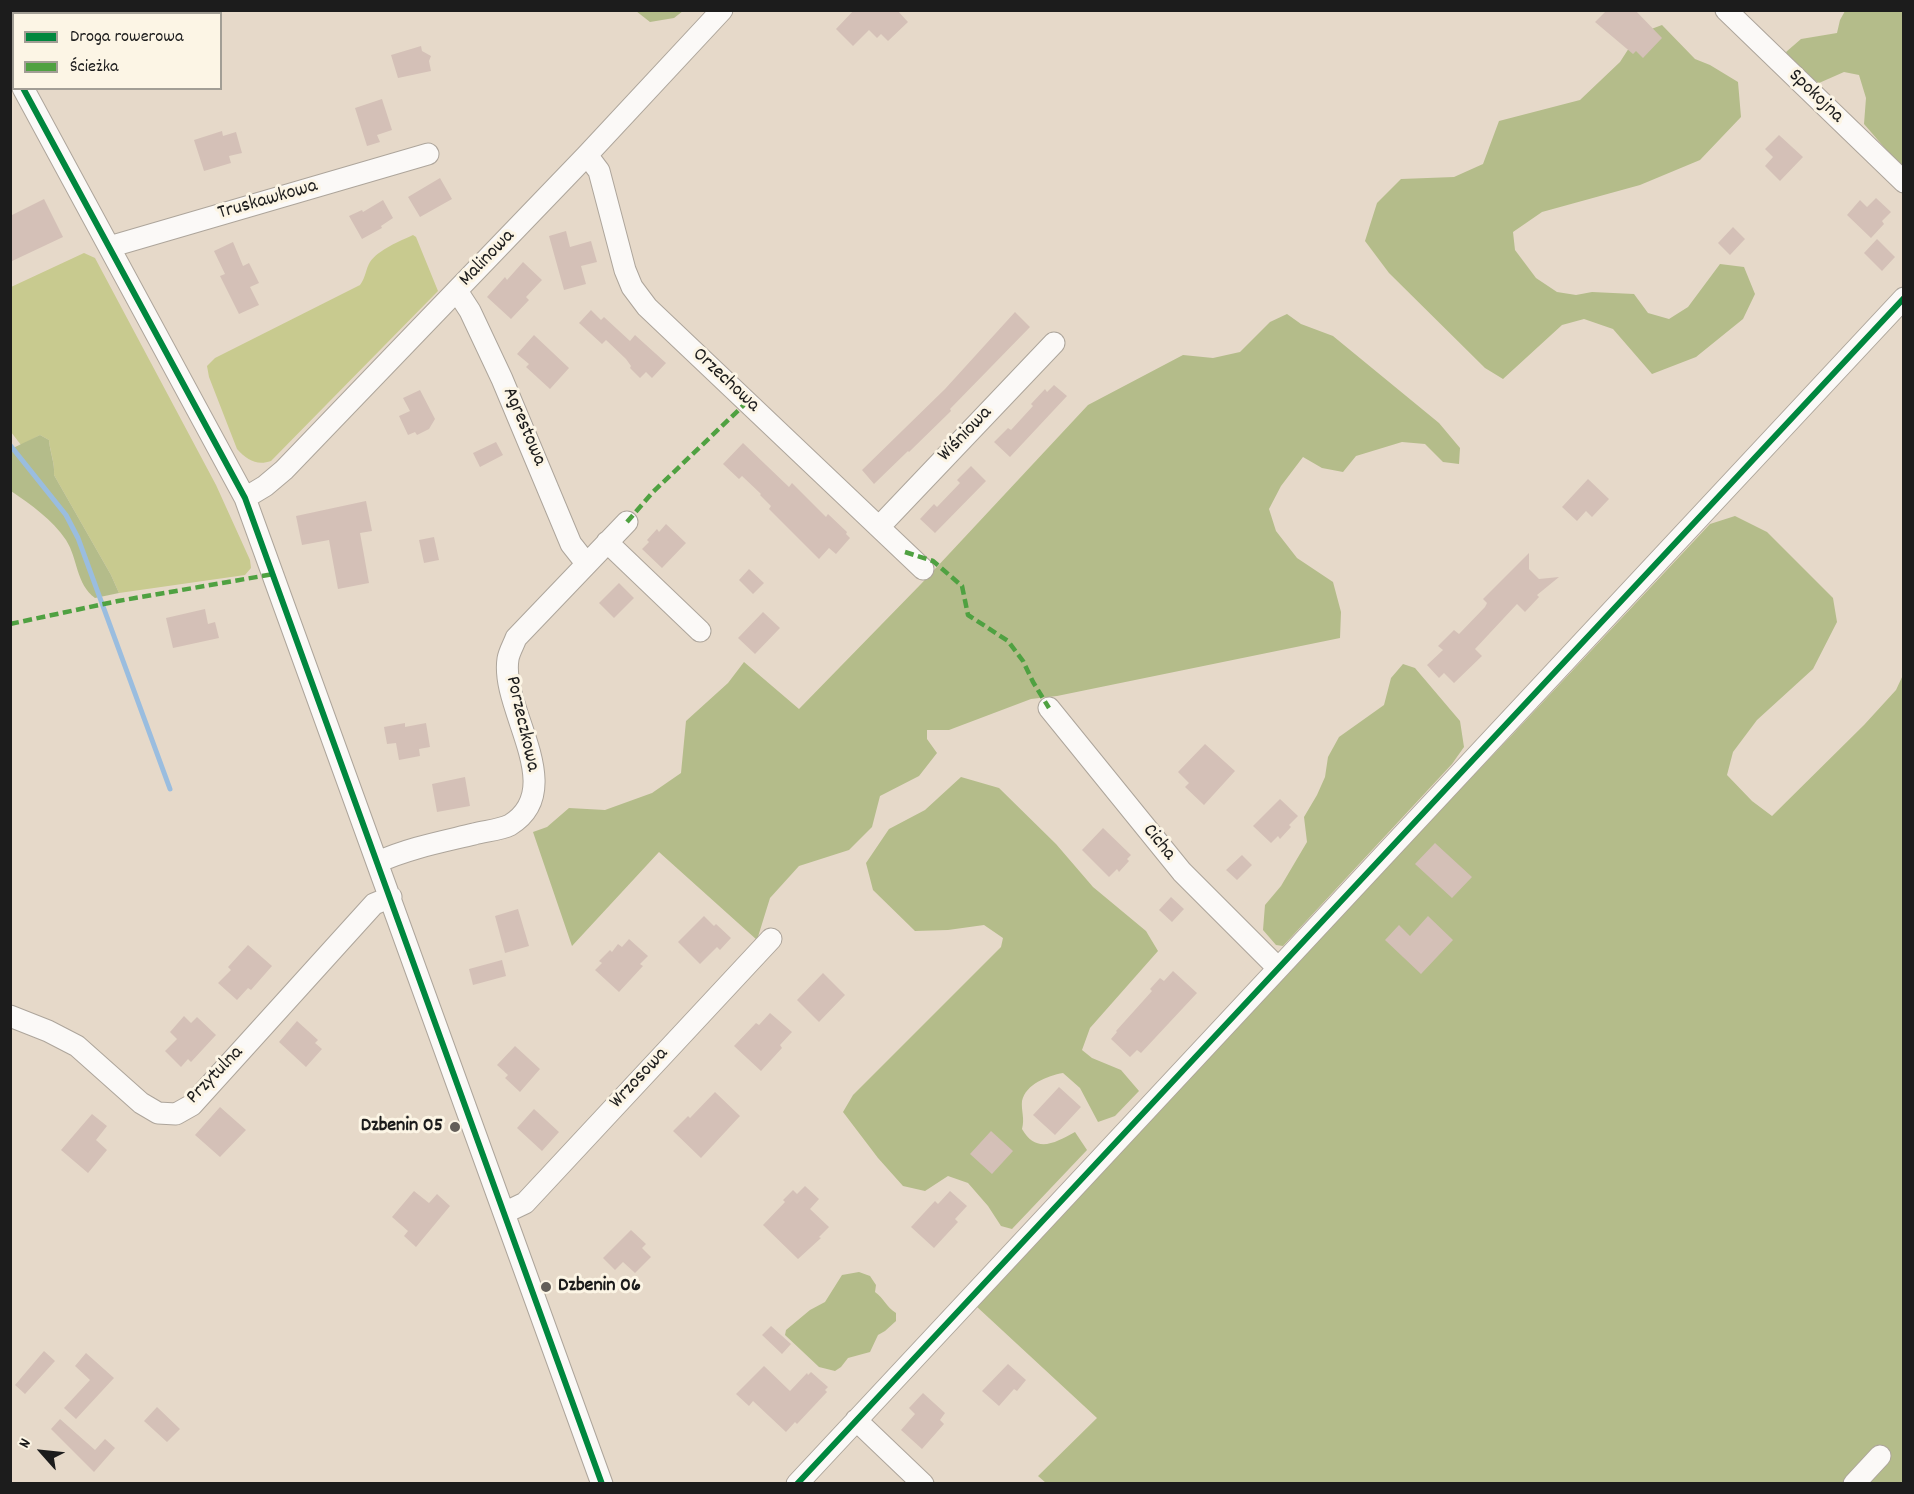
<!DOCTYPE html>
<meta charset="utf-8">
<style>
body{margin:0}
#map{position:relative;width:1914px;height:1494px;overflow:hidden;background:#e6d9c9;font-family:Dekko,sans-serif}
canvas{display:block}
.frame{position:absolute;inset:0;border:12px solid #1c1c1c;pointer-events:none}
.legend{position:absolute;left:12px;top:12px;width:210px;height:78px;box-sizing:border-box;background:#fcf5e5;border:2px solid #a29e95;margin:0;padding:8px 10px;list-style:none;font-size:18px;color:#1c1c1c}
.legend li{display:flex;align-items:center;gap:12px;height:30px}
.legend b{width:30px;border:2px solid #a29e95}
.north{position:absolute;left:12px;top:1422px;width:60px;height:60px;-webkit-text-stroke:4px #fcf5e5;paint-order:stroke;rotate:297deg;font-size:16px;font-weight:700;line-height:24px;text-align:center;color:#1c1c1c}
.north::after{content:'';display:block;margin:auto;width:21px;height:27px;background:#1c1c1c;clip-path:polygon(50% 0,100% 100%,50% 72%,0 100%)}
</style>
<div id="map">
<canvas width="1914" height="1494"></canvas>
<div class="frame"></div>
<ul class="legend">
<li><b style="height:8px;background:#00873e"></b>Droga rowerowa</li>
<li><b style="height:8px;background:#4fa141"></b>Ścieżka</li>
</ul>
<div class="north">N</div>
</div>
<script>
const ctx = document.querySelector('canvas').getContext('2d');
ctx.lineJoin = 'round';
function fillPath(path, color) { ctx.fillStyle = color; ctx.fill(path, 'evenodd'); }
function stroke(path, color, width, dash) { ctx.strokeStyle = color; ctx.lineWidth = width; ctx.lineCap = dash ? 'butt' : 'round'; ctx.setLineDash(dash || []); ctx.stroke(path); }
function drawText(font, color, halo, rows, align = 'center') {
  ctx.font = font + ' Dekko,sans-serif'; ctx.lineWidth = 6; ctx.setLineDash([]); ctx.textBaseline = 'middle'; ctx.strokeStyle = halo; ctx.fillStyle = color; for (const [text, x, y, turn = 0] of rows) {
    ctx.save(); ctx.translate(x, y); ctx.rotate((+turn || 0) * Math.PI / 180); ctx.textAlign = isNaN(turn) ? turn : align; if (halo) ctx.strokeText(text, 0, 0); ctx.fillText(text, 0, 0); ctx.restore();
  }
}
fillPath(new Path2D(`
 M 413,235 L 416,237 L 438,291 L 271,461 C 257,466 247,460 237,449 L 209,377 L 207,366 L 215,358 L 360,285 C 366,277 366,268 370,262 C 378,250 400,241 413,235 Z
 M 84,253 L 95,258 L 216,485 L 250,560 L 251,568 L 245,575 L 119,593 L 111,575 L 54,475 C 55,463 50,452 49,440 L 40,435 L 21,445 L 11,432 L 11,287 Z`), '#c8ca8f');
fillPath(new Path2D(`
 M 636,11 L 683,11 L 674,18 L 650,22 Z
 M 1845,11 L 1903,11 L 1903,169 L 1864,124 L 1866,98 L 1859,75 L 1844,72 L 1819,83 L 1795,70 L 1786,52 L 1801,39 L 1837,33 L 1840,20 Z
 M 1662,25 L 1695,59 L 1710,65 L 1738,82 L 1741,117 L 1700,160 L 1640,185 L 1542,212 L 1513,232 L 1515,250 L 1536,278 L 1557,292 L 1576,295 L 1592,292 L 1634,294 L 1648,313 L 1669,319 L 1688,307 L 1720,264 L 1744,267 L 1755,294 L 1743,319 L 1696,357 L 1652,374 L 1613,329 L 1584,319 L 1562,325 L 1503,379 L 1485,368 L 1389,273 L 1365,241 L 1377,203 L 1401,179 L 1454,177 L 1483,164 L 1499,121 L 1580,100 L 1620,62 L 1638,34 Z
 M 1287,314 L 1301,324 L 1333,336 L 1439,423 L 1460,448 L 1459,464 L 1443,462 L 1425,444 L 1402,442 L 1356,456 L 1343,472 L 1322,468 L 1303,457 L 1281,486 L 1269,509 L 1276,531 L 1297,558 L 1333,582 L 1341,612 L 1340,638 L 1057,696 L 1031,699 L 949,730 L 927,730 L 927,739 L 937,753 L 919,776 L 880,796 L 872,827 L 849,850 L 799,866 L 770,898 L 757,940 L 659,852 L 572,946 L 533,832 L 547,827 L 569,808 L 605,810 L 652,793 L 681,773 L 686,721 L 728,683 L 744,662 L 799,709 L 921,584 L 1088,405 L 1183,355 L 1213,358 L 1240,352 L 1270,322 Z
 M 40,435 L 49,440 C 50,453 55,463 54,475 L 111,575 L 119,593 L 95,598 C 76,584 78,559 66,540 C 52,519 31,505 11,491 L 11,449 Z
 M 1735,516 L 1767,532 L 1833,598 L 1837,622 L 1813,669 L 1757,720 L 1733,752 L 1727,775 L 1752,801 L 1772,816 L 1864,725 L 1896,690 L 1903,675 L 1903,1483 L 1046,1483 L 1038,1476 L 1097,1418 L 976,1306 L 1279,979 L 1512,735 L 1710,524 Z
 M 1403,664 L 1415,668 L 1460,721 L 1464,747 L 1452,764 L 1283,946 L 1276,945 L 1263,930 L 1265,905 L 1281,886 L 1307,842 L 1304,817 L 1317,795 L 1325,777 L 1328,757 L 1339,737 L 1384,705 L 1391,678 Z
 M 961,777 L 999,788 L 1056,844 L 1093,887 L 1146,931 L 1158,951 L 1090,1028 L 1082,1050 L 1092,1058 L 1121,1070 L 1139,1091 L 1115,1116 L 1098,1122 L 1080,1088 L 1063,1073 C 1047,1076 1026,1084 1022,1101 C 1021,1111 1025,1118 1022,1129 C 1036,1154 1055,1143 1075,1132 L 1087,1150 L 1012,1229 L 1001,1226 L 988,1206 L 968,1183 L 948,1176 L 925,1191 L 903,1186 L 878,1158 L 843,1112 L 853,1095 L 1001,947 L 1003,938 L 984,925 L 948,930 L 915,931 L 873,890 L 866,863 L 889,829 L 925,810 Z
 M 859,1272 L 870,1276 L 876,1285 L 875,1292 C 884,1298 886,1307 896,1313 L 896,1321 L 885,1331 L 878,1335 L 870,1352 L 848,1358 L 841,1367 L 835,1371 L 819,1367 L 785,1335 L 786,1330 L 810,1310 L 825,1302 L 842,1275 Z`), '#b4bc8a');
stroke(new Path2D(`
 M 10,445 L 66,515 L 78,538 L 170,789`), '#9abddf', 5);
fillPath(new Path2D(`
 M 854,10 L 897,10 L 908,22 L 888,41 L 881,34 L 877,38 L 869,30 L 853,46 L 836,29 Z
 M 1607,10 L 1635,10 L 1662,38 L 1643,58 L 1636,51 L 1633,54 L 1595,22 Z
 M 421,46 L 422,51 L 431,56 L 429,61 L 431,71 L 398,78 L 391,55 Z
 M 382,99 L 392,130 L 377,135 L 380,142 L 367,146 L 355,108 Z
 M 222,131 L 223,136 L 236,132 L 242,153 L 229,156 L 231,163 L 204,171 L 194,140 Z
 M 1779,135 L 1803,157 L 1780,181 L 1765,166 L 1773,157 L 1765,149 Z
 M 440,178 L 452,199 L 420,217 L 408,197 Z
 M 1876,198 L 1891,212 L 1882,221 L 1884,224 L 1871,238 L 1847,215 L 1860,200 L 1867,207 Z
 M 44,199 L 63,237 L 10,262 L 10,216 Z
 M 383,200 L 393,218 L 381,226 L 382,228 L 362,239 L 349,216 L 362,210 L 363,212 Z
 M 1733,227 L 1745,239 L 1730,255 L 1718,243 Z
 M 566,231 L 570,247 L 591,241 L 597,262 L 581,266 L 586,284 L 564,290 L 549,236 Z
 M 1877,239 L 1895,257 L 1882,271 L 1864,253 Z
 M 233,242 L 243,266 L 249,263 L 259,283 L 250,287 L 259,305 L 239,314 L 220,276 L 225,274 L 214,251 Z
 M 523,262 L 542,280 L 526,297 L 529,300 L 511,319 L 487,297 L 505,277 L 507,280 Z
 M 591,310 L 601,320 L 604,317 L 630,341 L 635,335 L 666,363 L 652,378 L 646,372 L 640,378 L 630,368 L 631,366 L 626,359 L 606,340 L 602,344 L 579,323 Z
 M 1015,312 L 1030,327 L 950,409 L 951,411 L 909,452 L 908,451 L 874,484 L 862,470 L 945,389 Z
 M 534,335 L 569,368 L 550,389 L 526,367 L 529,364 L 517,354 Z
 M 1054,385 L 1067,396 L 1010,457 L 994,442 L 1008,428 L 1011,430 L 1033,406 L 1031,404 L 1045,389 L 1047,392 Z
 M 420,390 L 435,419 L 429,429 L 417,435 L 415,432 L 408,435 L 399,416 L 410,411 L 403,398 Z
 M 496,442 L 503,455 L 480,467 L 473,453 Z
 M 743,443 L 789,487 L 792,483 L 826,517 L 828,514 L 847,532 L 846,534 L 850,538 L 836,554 L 829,548 L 819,559 L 769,509 L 771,506 L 760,495 L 761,494 L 742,476 L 739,479 L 723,464 Z
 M 971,466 L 986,481 L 935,533 L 920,519 L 934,504 L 937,507 L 960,483 L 957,480 Z
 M 1588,479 L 1609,499 L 1592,517 L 1586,511 L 1577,521 L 1562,507 Z
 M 366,501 L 372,531 L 360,533 L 369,583 L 338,589 L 329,540 L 302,545 L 296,516 Z
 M 666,524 L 686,543 L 662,568 L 642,549 L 649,542 L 647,540 L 657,529 L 659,532 Z
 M 434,537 L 439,560 L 424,563 L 419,540 Z
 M 1529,553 L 1529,569 L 1539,579 L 1559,577 L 1537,595 L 1539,597 L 1525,612 L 1517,604 L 1475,649 L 1482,656 L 1454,683 L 1444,673 L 1439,678 L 1427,665 L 1443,650 L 1438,646 L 1454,630 L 1459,634 L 1485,607 L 1487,603 L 1483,599 Z
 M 749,569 L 764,583 L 753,594 L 739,580 Z
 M 619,583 L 634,598 L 614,618 L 599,603 Z
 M 205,609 L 208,624 L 215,622 L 219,638 L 173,648 L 166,618 Z
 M 763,612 L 780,628 L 755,654 L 738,638 Z
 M 405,723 L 405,727 L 426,723 L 430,747 L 419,749 L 420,756 L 399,760 L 396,743 L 387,744 L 384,727 Z
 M 1205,744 L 1235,771 L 1204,805 L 1185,787 L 1189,783 L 1178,772 Z
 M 465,777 L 470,806 L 437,812 L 432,784 Z
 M 1280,799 L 1298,816 L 1289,825 L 1291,827 L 1280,839 L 1278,836 L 1271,843 L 1253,826 Z
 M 1103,828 L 1131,855 L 1127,859 L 1129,861 L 1119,872 L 1117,869 L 1109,877 L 1082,850 Z
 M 1435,843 L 1472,877 L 1452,898 L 1415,864 Z
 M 1242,855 L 1252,865 L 1237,880 L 1226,870 Z
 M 1171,897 L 1184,909 L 1172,922 L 1159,910 Z
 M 518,909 L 529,946 L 505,953 L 495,916 Z
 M 704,916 L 714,926 L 716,924 L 731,938 L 720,950 L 717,947 L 700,964 L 678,942 Z
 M 1428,916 L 1453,940 L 1421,974 L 1385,940 L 1399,925 L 1410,936 Z
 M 629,939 L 648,956 L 640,964 L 643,966 L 619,992 L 595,970 L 602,963 L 599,961 L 610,950 L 612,952 L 618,944 L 622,947 Z
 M 248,945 L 272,966 L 251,990 L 248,988 L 237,1000 L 218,983 L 231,970 L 228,967 Z
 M 502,960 L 506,976 L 473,985 L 469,969 Z
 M 1173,971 L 1197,993 L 1141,1053 L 1137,1050 L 1130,1057 L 1111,1039 L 1117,1032 L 1116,1031 L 1152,991 L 1150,989 L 1160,978 L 1164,981 Z
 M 823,973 L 845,995 L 819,1022 L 797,1000 Z
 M 770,1013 L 792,1032 L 780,1045 L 782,1048 L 761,1071 L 734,1046 L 756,1023 L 759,1025 Z
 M 184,1016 L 191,1023 L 197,1017 L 216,1035 L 191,1062 L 188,1059 L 181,1067 L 165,1051 L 177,1039 L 170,1032 Z
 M 297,1021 L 318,1040 L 315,1043 L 322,1049 L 306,1067 L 279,1042 Z
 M 515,1046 L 540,1069 L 520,1092 L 505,1078 L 508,1075 L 497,1065 Z
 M 1059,1087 L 1081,1107 L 1055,1135 L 1033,1115 Z
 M 715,1092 L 740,1116 L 701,1158 L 673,1131 L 688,1116 L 690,1118 Z
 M 220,1107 L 246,1130 L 220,1157 L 195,1135 Z
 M 534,1109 L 559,1132 L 542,1151 L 517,1128 Z
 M 92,1114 L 107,1126 L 96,1140 L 107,1150 L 88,1173 L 61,1150 Z
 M 991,1131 L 1013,1151 L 992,1174 L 970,1154 Z
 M 805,1186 L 819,1199 L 810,1209 L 829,1227 L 819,1237 L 821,1238 L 798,1259 L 763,1225 L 785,1202 L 783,1200 L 793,1190 L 797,1194 Z
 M 414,1191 L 429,1203 L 437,1194 L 450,1206 L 416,1247 L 404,1236 L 408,1231 L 392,1217 Z
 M 950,1191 L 967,1206 L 955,1219 L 958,1222 L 934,1248 L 911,1227 L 935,1201 L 938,1204 Z
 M 631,1230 L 646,1244 L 642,1248 L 651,1257 L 635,1273 L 623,1262 L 615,1270 L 603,1258 Z
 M 771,1326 L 791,1344 L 782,1354 L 762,1335 Z
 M 44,1351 L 55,1361 L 25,1394 L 15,1385 Z
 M 86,1353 L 114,1378 L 76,1419 L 64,1408 L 90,1380 L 75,1366 Z
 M 1008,1364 L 1026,1380 L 1017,1391 L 1014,1389 L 999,1406 L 982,1391 Z
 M 764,1366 L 790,1391 L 807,1373 L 808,1375 L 811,1372 L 828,1387 L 825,1390 L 827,1392 L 797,1424 L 795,1422 L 786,1432 L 753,1401 L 749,1406 L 736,1394 Z
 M 923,1393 L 945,1413 L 940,1420 L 944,1424 L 922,1449 L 901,1430 L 915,1414 L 909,1408 Z
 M 157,1407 L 180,1429 L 167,1442 L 144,1421 Z
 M 60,1419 L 95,1450 L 105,1439 L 115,1448 L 94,1472 L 51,1429 Z`), '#d4c0b7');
const minor = new Path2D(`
 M 1726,10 L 1904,182
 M 10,66 L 14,72
 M 23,88 L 245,498 L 602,1484
 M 587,155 L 599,171 L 625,270 L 632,287 L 647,307 L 923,569
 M 109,247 L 428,154
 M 457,291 L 470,311 L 502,379 L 571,544 L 586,563
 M 245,498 L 265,486 L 284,470 L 587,155 L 722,10
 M 879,527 L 1054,343
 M 607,542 L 700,631
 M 1049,708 L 1182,872 L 1277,967
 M 378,862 C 409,848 441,842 474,834 C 485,831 500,830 510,825 C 569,789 500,709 508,659 C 509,652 514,644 516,638 L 627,522
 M 10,1016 L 48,1031 L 77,1046 L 141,1103 L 158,1113 L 176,1114 L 192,1105 L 374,904 L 391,897
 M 504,1213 L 525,1203 L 771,939
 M 856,1420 L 923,1484
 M 797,1484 L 1904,298
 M 1854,1484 L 1880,1456`);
stroke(minor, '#ada59b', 23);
stroke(minor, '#fbf9f7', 21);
stroke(new Path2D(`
 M 627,522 L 653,492 L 747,402
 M 905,552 L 933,561 L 962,586 L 968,615 L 1008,641 L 1023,661 L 1033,682 L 1049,708
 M 10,624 L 118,601 L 274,574`), '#4fa141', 4.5, [9, 4.5]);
stroke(new Path2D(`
 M 23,88 L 245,498 L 602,1484
 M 797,1484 L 1904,298`), '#00873e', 6);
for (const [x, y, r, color] of [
 [455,1127,6,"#635e59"],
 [546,1287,6,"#635e59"]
]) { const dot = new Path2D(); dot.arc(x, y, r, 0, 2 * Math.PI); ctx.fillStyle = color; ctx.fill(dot); stroke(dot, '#fcf5e5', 2); }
drawText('20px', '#1c1c1c', '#fcf5e5', [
 ["Spokojna",1815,97,44],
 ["Truskawkowa",268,201,-16],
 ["Malinowa",488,259,-46],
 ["Orzechowa",725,381,43],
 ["Agrestowa",523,427,67],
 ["Wiśniowa",966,435,-46],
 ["Porzeczkowa",521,724,77],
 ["Cicha",1158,843,51],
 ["Przytulna",216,1076,-46],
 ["Wrzosowa",640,1079,-47]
]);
drawText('bold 20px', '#1c1c1c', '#fcf5e5', [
 ["Dzbenin 05",443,1127],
 ["Dzbenin 06",558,1287,"left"]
], 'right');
</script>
